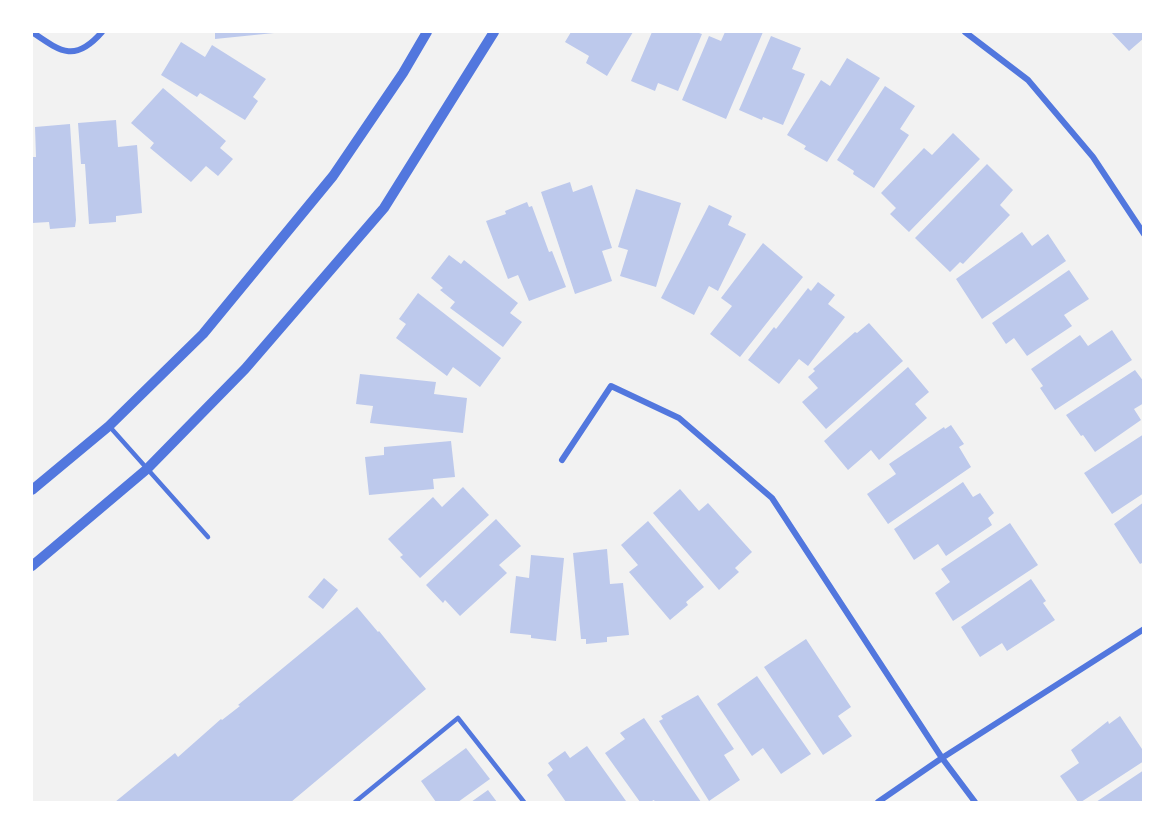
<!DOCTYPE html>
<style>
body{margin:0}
#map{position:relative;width:1175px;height:834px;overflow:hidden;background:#f2f2f2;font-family:"Exo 2",sans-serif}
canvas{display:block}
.frame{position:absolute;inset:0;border:33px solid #fff;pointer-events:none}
</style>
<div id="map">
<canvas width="1175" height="834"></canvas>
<div class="frame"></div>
</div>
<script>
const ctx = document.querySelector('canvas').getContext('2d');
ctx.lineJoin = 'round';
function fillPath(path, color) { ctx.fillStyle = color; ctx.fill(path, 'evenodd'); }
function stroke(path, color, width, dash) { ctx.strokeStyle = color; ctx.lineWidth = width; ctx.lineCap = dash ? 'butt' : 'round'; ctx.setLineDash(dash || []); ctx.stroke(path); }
fillPath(new Path2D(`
 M 215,32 L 274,32 L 274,33 L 215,39 Z
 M 571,32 L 633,32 L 607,76 L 586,63 L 589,56 L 565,42 Z
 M 652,32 L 696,32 L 702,34 L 678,91 L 658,83 L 655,91 L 631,81 Z
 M 725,32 L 763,32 L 726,119 L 682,100 L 709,36 L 721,41 Z
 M 1111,32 L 1144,32 L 1144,38 L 1129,51 Z
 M 771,36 L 801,48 L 792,69 L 805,74 L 783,125 L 763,117 L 762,120 L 739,110 Z
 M 181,42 L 205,57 L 212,45 L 266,79 L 253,97 L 258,101 L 245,120 L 200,93 L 197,97 L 161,75 Z
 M 847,58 L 880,78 L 827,162 L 804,149 L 806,146 L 787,135 L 821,80 L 830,86 Z
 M 885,86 L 915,106 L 900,129 L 909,135 L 874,188 L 853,174 L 854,171 L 837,160 Z
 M 163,88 L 226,141 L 220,148 L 233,159 L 218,176 L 206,166 L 191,182 L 150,148 L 154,143 L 131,123 Z
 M 116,120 L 118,147 L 137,145 L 142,213 L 116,216 L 116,222 L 89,224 L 85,164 L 81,164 L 78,123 Z
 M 70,124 L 76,220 L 75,227 L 50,229 L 49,222 L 32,223 L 32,157 L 36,157 L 35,127 Z
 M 953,133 L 980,159 L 909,232 L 890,214 L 896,208 L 881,193 L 924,148 L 932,155 Z
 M 987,164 L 1013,190 L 1000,205 L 1010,215 L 963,264 L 960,262 L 950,272 L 915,238 Z
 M 570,182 L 573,192 L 592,185 L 612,248 L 602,251 L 612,281 L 575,294 L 541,192 Z
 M 636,189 L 681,203 L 656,287 L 620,276 L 628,250 L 618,247 Z
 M 527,202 L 529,207 L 532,206 L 549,252 L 552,251 L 566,287 L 529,301 L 518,275 L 508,279 L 486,221 L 506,214 L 505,211 Z
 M 709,205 L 732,216 L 728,225 L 746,234 L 718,291 L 709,286 L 694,315 L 661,298 Z
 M 1022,232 L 1032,246 L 1048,234 L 1066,261 L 982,319 L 956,279 Z
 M 763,243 L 803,277 L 740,357 L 710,334 L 732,306 L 721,298 Z
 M 449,255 L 461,264 L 464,260 L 518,303 L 510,313 L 522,322 L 503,347 L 450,308 L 455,302 L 440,290 L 443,288 L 431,278 Z
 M 1069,270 L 1089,299 L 1064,315 L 1072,326 L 1027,356 L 1014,338 L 1006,344 L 992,323 Z
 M 818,282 L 835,295 L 828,304 L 845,317 L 808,366 L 799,359 L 779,384 L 748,360 L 774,327 L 776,329 L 808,288 L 811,291 Z
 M 418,293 L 501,358 L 480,387 L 453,367 L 447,376 L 396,338 L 406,324 L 399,319 Z
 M 869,323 L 903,361 L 826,429 L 802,402 L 818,388 L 808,377 L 815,371 L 813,369 L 855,332 L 857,333 Z
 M 1112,330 L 1132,360 L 1055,410 L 1040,388 L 1043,386 L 1031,369 L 1080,335 L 1088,346 Z
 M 908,367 L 929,392 L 915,404 L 927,418 L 879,460 L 871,450 L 848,470 L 824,441 Z
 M 1135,370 L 1144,382 L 1144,403 L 1134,409 L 1141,420 L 1095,452 L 1083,435 L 1081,436 L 1066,415 Z
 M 360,374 L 436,382 L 434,394 L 467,398 L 463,433 L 370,423 L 373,406 L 356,404 Z
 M 951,425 L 964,444 L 959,447 L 971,467 L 888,524 L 867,494 L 896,474 L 889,464 L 944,427 L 945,429 Z
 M 1144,434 L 1144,493 L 1112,514 L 1084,473 Z
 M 451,441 L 455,477 L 433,479 L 434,489 L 369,495 L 365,457 L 384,455 L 384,447 Z
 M 963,482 L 973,497 L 980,493 L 994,513 L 988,518 L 992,525 L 946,556 L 938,544 L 914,560 L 894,529 Z
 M 463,487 L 489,515 L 420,578 L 400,557 L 403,555 L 388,539 L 433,497 L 442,507 Z
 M 680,489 L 699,511 L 708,503 L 752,552 L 735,568 L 739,572 L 719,590 L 653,513 Z
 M 1144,502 L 1144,562 L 1140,564 L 1114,524 Z
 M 496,519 L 521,546 L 499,565 L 507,573 L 460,616 L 445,600 L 443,603 L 426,585 Z
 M 648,521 L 704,587 L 686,602 L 688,605 L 670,620 L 629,572 L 638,565 L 621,545 Z
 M 1010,523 L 1038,565 L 953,621 L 935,593 L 950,582 L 941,569 Z
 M 607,549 L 610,584 L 623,583 L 629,635 L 607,637 L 607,642 L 586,644 L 586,639 L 581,639 L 573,553 Z
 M 531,555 L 564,558 L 556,641 L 531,638 L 531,635 L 510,633 L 516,576 L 529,578 Z
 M 324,578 L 338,590 L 323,609 L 308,597 Z
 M 1031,579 L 1046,601 L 1043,603 L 1055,620 L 1007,651 L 1002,643 L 980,657 L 961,627 Z
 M 357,607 L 378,632 L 379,631 L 426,689 L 291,802 L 115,802 L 175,753 L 178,757 L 221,719 L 222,720 L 240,706 L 238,705 Z
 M 806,639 L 851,707 L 838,716 L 852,736 L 823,755 L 764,667 Z
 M 757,676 L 811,754 L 781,774 L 763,748 L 752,756 L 717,704 Z
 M 698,695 L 734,749 L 724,755 L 740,780 L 709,801 L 659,721 L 663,719 L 661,716 Z
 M 1120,716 L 1144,752 L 1144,761 L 1081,802 L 1078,802 L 1060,776 L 1079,763 L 1071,750 L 1108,721 L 1109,724 Z
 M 644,718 L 701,802 L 655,802 L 654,800 L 650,802 L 640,802 L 605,753 L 625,739 L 620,733 Z
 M 587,746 L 626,801 L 623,802 L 566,802 L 547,775 L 553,770 L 548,763 L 565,751 L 570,758 Z
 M 466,748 L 490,779 L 458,802 L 436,802 L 421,781 Z
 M 1144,770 L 1144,802 L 1096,802 Z
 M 488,790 L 497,802 L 471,802 Z`), '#bdc9ec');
stroke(new Path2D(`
 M 110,427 L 208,537
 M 355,802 L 458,718 L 524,802`), '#5277de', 4.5);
stroke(new Path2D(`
 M 32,32 C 61,52 75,63 102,32
 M 965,32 L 1028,80 L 1093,157 L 1144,234
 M 562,460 L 611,386 L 679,418 L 772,498 L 942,758 L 975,802
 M 878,802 L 942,758 L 1144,629`), '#5277de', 6);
stroke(new Path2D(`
 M 32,490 L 109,426 L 203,334 L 333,176 L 403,73 L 427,32
 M 32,566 L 147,469 L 245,369 L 384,208 L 494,32`), '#5277de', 10);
</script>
